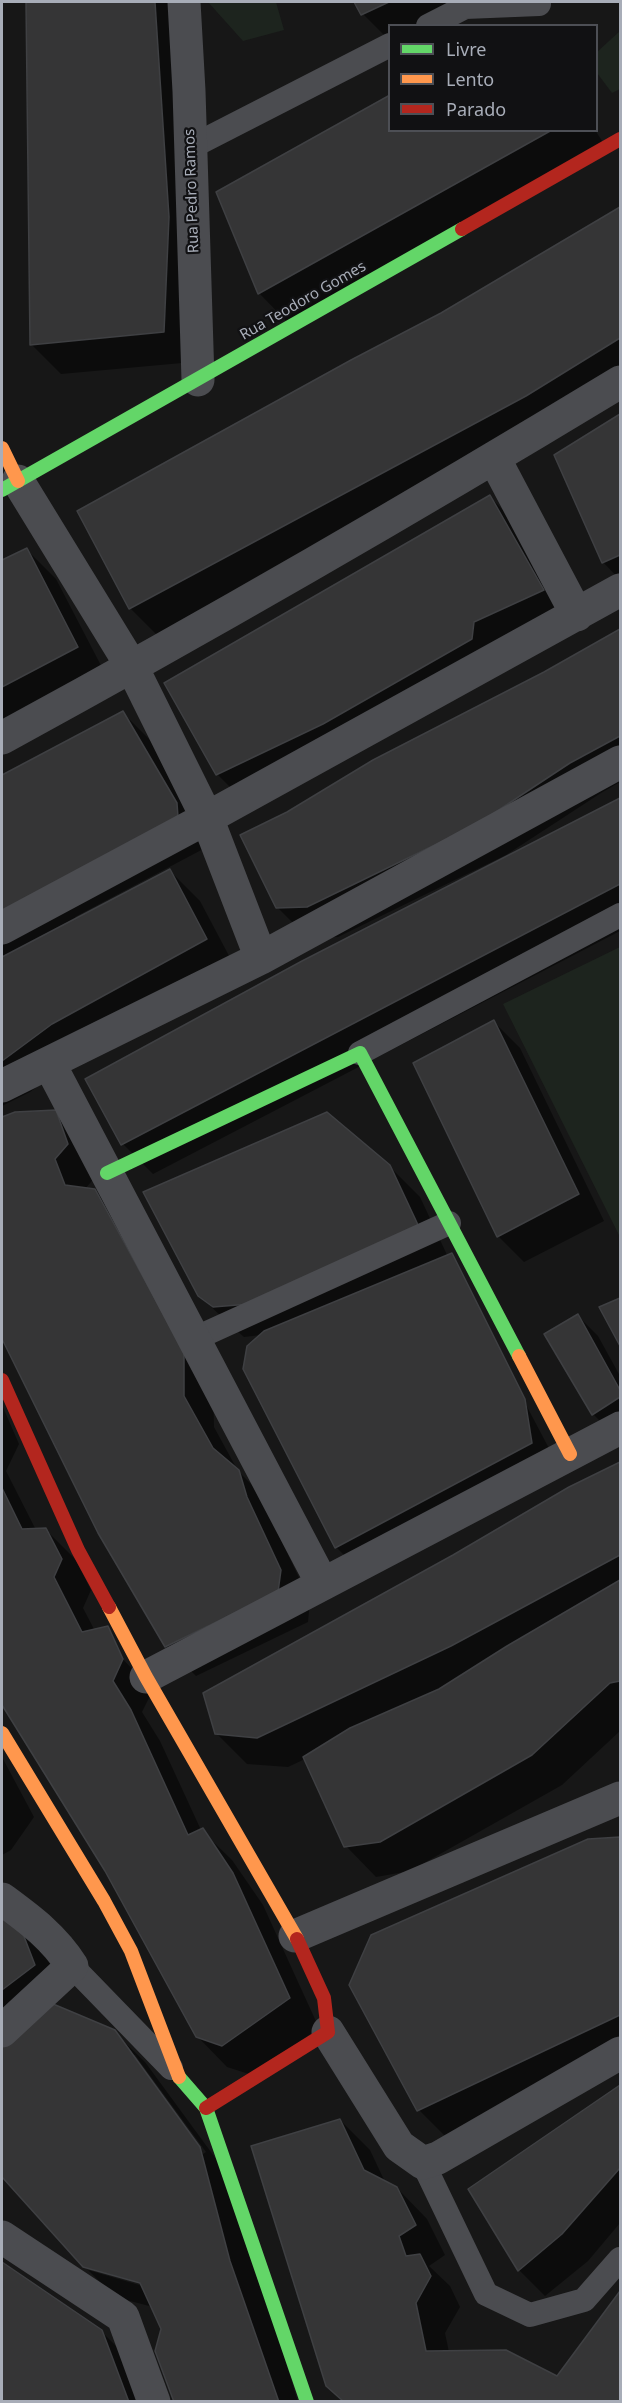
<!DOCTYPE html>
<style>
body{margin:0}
#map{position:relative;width:622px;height:2403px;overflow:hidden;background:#171717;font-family:"Noto Sans",sans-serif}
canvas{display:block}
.frame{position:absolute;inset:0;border:3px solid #a8adb8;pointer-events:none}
.legend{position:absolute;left:388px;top:24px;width:210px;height:108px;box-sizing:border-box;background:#111113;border:2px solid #4d4f55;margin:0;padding:8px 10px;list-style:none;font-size:18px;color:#a8adb8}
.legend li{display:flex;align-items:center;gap:12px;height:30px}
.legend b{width:30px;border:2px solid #4d4f55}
</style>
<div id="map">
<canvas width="622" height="2403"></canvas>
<div class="frame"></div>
<ul class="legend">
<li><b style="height:8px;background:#63d668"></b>Livre</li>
<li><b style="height:8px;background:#ff974d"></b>Lento</li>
<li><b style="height:8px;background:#b3261e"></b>Parado</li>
</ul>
</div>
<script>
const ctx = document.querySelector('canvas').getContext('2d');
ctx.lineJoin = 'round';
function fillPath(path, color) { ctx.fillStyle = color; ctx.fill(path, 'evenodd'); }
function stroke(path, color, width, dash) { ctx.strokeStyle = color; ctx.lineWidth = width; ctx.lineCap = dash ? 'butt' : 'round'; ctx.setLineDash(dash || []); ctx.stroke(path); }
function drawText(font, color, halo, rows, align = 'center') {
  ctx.font = font + ' "Noto Sans",sans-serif'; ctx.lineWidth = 4.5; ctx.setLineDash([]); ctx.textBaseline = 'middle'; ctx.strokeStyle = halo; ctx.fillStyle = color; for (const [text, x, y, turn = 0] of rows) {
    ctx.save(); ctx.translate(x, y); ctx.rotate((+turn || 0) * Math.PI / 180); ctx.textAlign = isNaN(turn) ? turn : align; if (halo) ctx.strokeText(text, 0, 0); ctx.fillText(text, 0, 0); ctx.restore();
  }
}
fillPath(new Path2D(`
 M 208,2 L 276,2 L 284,30 L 243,41 Z
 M 620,31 L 620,89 L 612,93 L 597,73 L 597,52 Z
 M 620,947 L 620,1237 L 503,1004 Z`), '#1d241e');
fillPath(new Path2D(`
 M 27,2 L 183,2 L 193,362 L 61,374 L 31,344 Z
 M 356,2 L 479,2 L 431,26 L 390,26 L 390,41 L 363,14 Z
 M 390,130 L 595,130 L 606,147 L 289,324 L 260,294 L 218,193 Z
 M 620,208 L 620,386 L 160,638 L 130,608 L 442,314 Z
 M 620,416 L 620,580 L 603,562 L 556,455 Z
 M 490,497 L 520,527 L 573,620 L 247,804 L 217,774 Z
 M 26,549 L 56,579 L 107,677 L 2,733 L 2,562 Z
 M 620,631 L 620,782 L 601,793 L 506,855 L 338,937 L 308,938 L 277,907 L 288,813 Z
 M 123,713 L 153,743 L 207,847 L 75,917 L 77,919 L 170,871 L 200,901 L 236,969 L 82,1054 L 30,1092 L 2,1106 L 2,776 Z
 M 620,800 L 620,931 L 153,1174 L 123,1144 L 87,1079 Z
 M 494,1022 L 520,1048 L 604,1221 L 524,1262 L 498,1236 Z
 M 55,1111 L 97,1175 L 85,1189 L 94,1190 L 125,1221 L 213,1383 L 214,1427 L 238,1471 L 269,1502 L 276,1529 L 310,1601 L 308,1622 L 196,1676 L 166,1646 L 32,1398 L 2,1336 L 2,1119 L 15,1114 Z
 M 389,1166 L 420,1197 L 448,1257 L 562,1473 L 366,1577 L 336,1547 L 261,1335 L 244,1337 L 230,1325 L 199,1295 Z
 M 620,1299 L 620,1343 L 601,1308 Z
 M 578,1316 L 598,1336 L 620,1376 L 620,1429 L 613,1434 L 593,1414 Z
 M 2,1405 L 19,1444 L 6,1471 L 36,1530 L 46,1530 L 76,1560 L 91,1590 L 83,1608 L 95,1631 L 153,1690 L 142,1712 L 160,1741 L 201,1830 L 232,1860 L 263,1905 L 319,2028 L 252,2075 L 227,2067 L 197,2036 L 107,1870 L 2,1703 Z
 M 620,1464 L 620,1731 L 562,1785 L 410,1871 L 376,1877 L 346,1846 L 305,1759 L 288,1767 L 247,1764 L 217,1734 L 453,1557 L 570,1488 Z
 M 2,1757 L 34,1817 L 11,1850 L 2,1855 Z
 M 620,1838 L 620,2059 L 449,2140 L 419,2110 L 588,1840 Z
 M 2,1910 L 50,1957 L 64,1995 L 51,2005 L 114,2032 L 145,2062 L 230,2178 L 298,2402 L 176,2402 L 163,2329 L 153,2307 L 115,2297 L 88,2270 L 146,2287 L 147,2284 L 84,2266 L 2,2175 ZM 131,2055 L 135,2055 L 206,2152 L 203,2154 Z
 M 620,2087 L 620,2223 L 588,2261 L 545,2296 L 519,2270 L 470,2189 Z
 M 340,2120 L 370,2150 L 385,2182 L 397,2188 L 427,2219 L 445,2255 L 429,2266 L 450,2286 L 460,2307 L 445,2333 L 449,2352 L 557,2378 L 620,2293 L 620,2402 L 343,2402 L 327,2386 Z
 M 2,2264 L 101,2331 L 131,2361 L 146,2402 L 2,2402 Z`), '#0007');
const building = new Path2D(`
 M 26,2 L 155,2 L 169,217 L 164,332 L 30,345 Z
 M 354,2 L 389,2 L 361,15 Z
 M 390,95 L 390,130 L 552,130 L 258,294 L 216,192 Z
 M 620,207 L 620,338 L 526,396 L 129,609 L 77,511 L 351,360 L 441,313 Z
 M 620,414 L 620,555 L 602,563 L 554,455 Z
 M 490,495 L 544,590 L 474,622 L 472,639 L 323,724 L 216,775 L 164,683 Z
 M 27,548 L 78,647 L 2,687 L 2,560 Z
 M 620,629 L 620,736 L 570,763 L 476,825 L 307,907 L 276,908 L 240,835 L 287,812 L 373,760 L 544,672 Z
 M 123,711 L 177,803 L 178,817 L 2,911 L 2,775 Z
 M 620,798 L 620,884 L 121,1145 L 85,1079 L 302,961 Z
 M 170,869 L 207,939 L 52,1024 L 2,1061 L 2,957 Z
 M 494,1020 L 579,1194 L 497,1237 L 413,1063 Z
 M 56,1110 L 68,1144 L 55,1159 L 65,1185 L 95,1189 L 184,1352 L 184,1396 L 213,1448 L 239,1470 L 247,1497 L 281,1570 L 278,1592 L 165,1647 L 98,1533 L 2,1339 L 2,1117 L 15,1112 Z
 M 327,1112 L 390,1165 L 419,1227 L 250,1304 L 213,1307 L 198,1296 L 143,1192 Z
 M 452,1253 L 525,1399 L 532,1443 L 335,1548 L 243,1369 L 247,1346 L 264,1331 Z
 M 620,1298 L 620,1346 L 599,1307 Z
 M 578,1314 L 620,1390 L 620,1397 L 592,1415 L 544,1334 Z
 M 620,1462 L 620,1555 L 451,1646 L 257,1738 L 215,1734 L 203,1693 L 453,1555 L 569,1487 Z
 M 2,1488 L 22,1529 L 46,1528 L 62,1559 L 54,1577 L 82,1632 L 108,1626 L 123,1659 L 113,1681 L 131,1710 L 188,1835 L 203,1828 L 233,1873 L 290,1998 L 222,2046 L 196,2037 L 105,1871 L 2,1705 Z
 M 620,1580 L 620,1681 L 610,1683 L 532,1755 L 380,1842 L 344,1847 L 303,1757 L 350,1728 L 439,1689 L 507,1646 Z
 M 620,1837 L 620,2015 L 417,2111 L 349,1985 L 371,1935 L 588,1839 Z
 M 2,1908 L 20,1926 L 35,1965 L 2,1990 Z
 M 46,2001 L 115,2030 L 200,2147 L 230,2261 L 279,2402 L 174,2402 L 155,2351 L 161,2329 L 140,2283 L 83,2267 L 2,2177 L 2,2044 Z
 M 620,2085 L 620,2168 L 562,2234 L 518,2271 L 468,2189 Z
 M 340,2119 L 364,2170 L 397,2187 L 416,2225 L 399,2236 L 406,2256 L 420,2254 L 431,2276 L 416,2303 L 426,2351 L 506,2350 L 557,2376 L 620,2291 L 620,2402 L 344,2402 L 326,2386 L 251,2146 Z
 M 2,2262 L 102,2330 L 129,2402 L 2,2402 Z`);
fillPath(building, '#353536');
stroke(building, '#3f4043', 1.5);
stroke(new Path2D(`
 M 428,26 L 465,7 L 539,4
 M 191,147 L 390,45
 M 360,1053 L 620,915
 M 194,1339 L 449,1223
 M 72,1966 L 171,2068
 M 423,2163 L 486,2294 L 530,2315 L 584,2300 L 620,2259`), '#4b4c50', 24);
stroke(new Path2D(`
 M 184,2 L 189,91 L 198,380
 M 494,458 L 577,615
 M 18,481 L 132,667 L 207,818 L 261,958
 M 2,738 C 211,624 417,505 620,382
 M 2,928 L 207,818 L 620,590
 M 49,1063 L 322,1583
 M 2,1086 L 261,958 L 620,762
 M 146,1677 L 620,1428
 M 2,1899 C 29,1919 54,1937 72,1966 L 2,2031
 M 295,1936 L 620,1798
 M 328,2032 L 399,2146 L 423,2163 L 438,2158 L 620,2053
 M 2,2237 L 123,2317 L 154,2402`), '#4b4c50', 33);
stroke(new Path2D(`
 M 2,490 L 462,229
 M 107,1173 L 360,1053 L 519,1356
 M 179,2077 L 206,2108 L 307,2402`), '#63d668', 14);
stroke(new Path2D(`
 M 2,448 L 18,481
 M 519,1356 L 570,1454
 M 109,1607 L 146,1677 L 297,1939
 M 2,1733 L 104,1901 L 131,1951 L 179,2077`), '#ff974d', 14);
stroke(new Path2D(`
 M 462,229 L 620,139
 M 2,1380 L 78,1550 L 109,1607
 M 206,2108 L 328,2032 L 324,1998 L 297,1939`), '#b3261e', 14);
drawText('15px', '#a8adb8', '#111113', [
 ["Rua Pedro Ramos",192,191,-92],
 ["Rua Teodoro Gomes",303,301,-30]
]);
</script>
